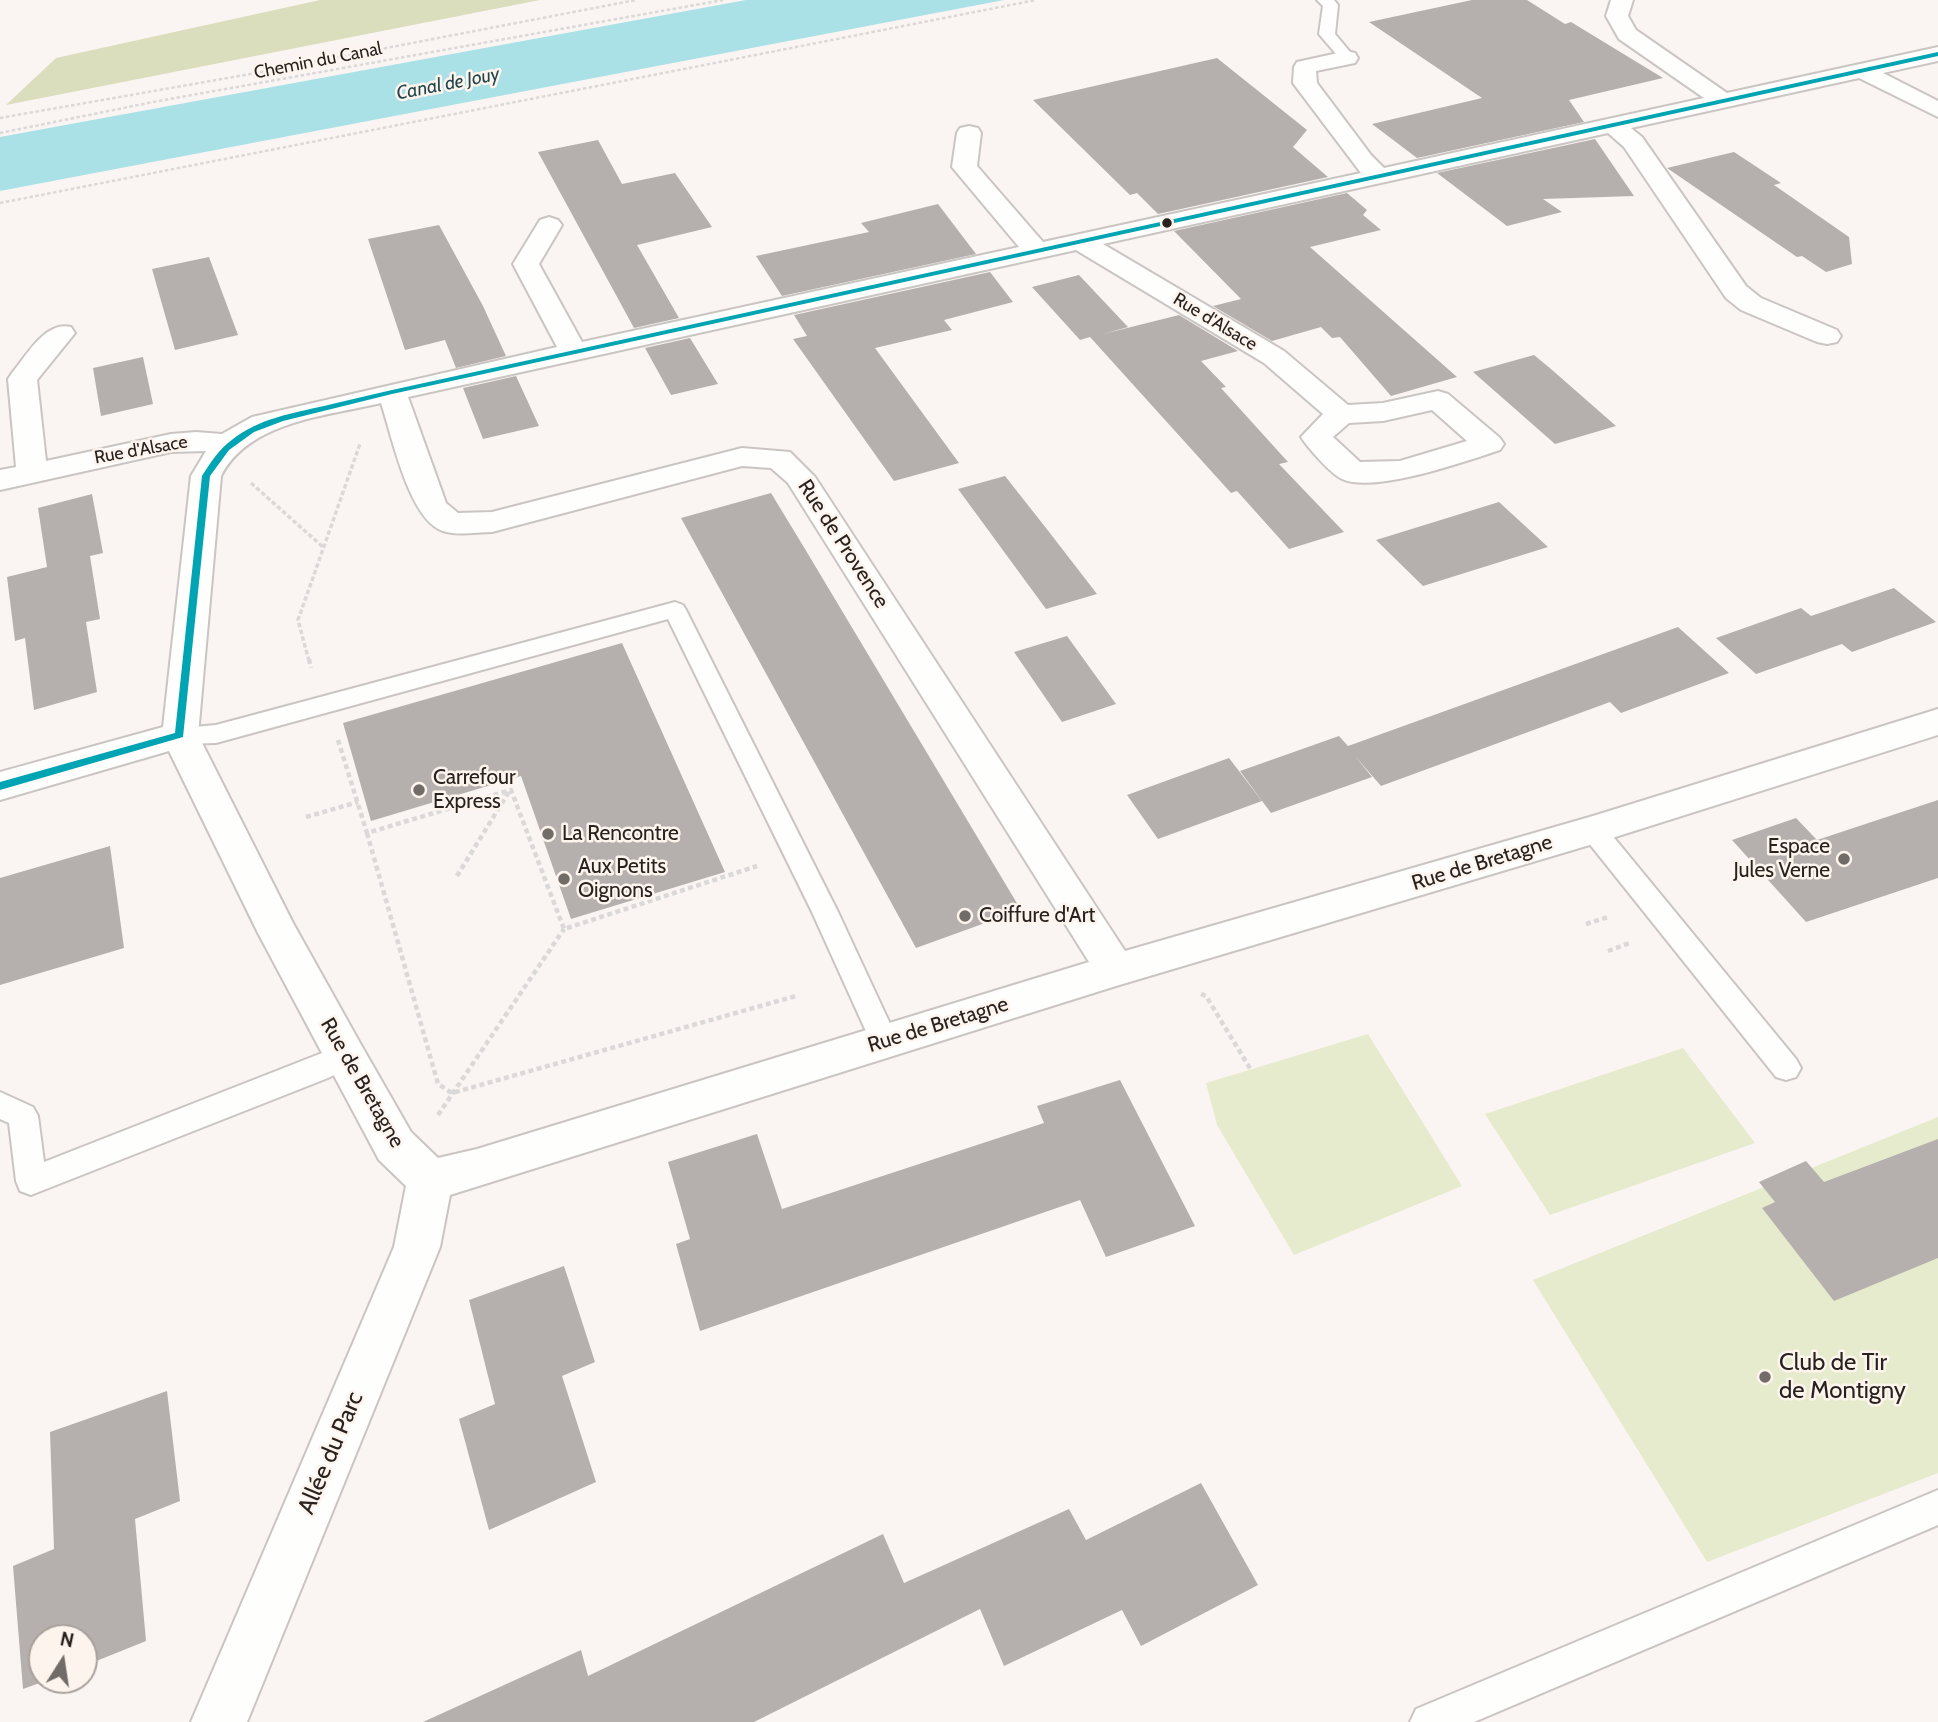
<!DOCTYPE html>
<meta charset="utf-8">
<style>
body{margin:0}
#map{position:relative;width:1938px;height:1722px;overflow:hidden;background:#faf5f2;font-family:Cabin,sans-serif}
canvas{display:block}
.north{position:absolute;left:28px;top:1624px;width:70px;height:70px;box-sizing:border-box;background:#fef4ee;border:2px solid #a8a09b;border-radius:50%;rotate:12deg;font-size:19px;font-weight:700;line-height:28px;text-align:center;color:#28221f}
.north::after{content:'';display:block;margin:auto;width:24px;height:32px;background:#726c69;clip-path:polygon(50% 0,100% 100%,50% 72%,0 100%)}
</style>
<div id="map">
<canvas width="1938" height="1722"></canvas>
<div class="north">N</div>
</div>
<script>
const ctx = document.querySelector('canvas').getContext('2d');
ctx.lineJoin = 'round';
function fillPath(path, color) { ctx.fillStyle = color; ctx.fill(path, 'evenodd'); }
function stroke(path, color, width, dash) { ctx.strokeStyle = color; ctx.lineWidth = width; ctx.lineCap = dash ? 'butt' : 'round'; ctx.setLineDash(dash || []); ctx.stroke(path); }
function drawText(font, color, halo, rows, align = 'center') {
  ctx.font = font + ' Cabin,sans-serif'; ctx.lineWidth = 5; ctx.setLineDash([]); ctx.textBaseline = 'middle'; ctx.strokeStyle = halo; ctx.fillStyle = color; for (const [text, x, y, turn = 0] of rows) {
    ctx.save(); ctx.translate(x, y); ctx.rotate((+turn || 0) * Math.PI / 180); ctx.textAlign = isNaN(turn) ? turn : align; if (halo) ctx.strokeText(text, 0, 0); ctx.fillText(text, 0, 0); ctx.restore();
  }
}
fillPath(new Path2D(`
 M 1368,1034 L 1462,1186 L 1294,1255 L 1217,1125 L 1206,1083 Z
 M 1683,1048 L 1755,1143 L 1550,1215 L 1485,1114 Z
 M 1938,1117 L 1938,1473 L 1707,1562 L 1533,1280 Z`), '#e7ebcd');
fillPath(new Path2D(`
 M 320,0 L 540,0 L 6,105 L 56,58 Z`), '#dadebc');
fillPath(new Path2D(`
 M 746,0 L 1004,0 L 0,191 L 0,137 Z`), '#a9e1e7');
fillPath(new Path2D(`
 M 1472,0 L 1527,0 L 1565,24 L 1571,22 L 1663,78 L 1569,100 L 1584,122 L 1417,158 L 1372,124 L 1482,98 L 1369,22 Z
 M 1217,58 L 1307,130 L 1293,147 L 1328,177 L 1158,214 L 1137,193 L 1130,195 L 1033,100 Z
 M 1595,139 L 1634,196 L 1543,199 L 1562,212 L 1507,226 L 1437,173 Z
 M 598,140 L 622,184 L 675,173 L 712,227 L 637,245 L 679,318 L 634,328 L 538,152 Z
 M 1734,152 L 1781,183 L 1774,185 L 1849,237 L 1852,264 L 1826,272 L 1802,256 L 1797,257 L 1667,168 Z
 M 1347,193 L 1367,210 L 1363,215 L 1381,230 L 1310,247 L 1457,377 L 1391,396 L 1340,337 L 1332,338 L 1321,327 L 1272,341 L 1213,306 L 1241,299 L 1174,231 Z
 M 938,204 L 976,254 L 782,296 L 756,256 L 869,232 L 861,223 Z
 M 439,225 L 483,306 L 506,356 L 456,368 L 445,340 L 405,350 L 368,239 Z
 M 209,257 L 238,335 L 175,350 L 152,269 Z
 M 990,272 L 1013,302 L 944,320 L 952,330 L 875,348 L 959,463 L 894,481 L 793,339 L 807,336 L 794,315 Z
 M 1079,275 L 1128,327 L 1103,334 L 1179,315 L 1238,351 L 1201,361 L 1226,387 L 1221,388 L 1288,462 L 1279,464 L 1344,532 L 1289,549 L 1237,491 L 1231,493 L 1090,337 L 1080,340 L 1032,287 Z
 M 690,338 L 718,384 L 671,395 L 645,348 Z
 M 1534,355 L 1551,369 L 1616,426 L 1555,444 L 1473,372 Z
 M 143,357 L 153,404 L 101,416 L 93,368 Z
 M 516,376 L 539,426 L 483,439 L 463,388 Z
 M 1005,476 L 1046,528 L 1097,594 L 1046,609 L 958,489 Z
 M 771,493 L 805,549 L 1021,910 L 916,948 L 681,518 Z
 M 92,494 L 103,553 L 90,556 L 100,619 L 86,622 L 97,692 L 34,710 L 25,638 L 15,641 L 7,577 L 47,567 L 38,508 Z
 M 1499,502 L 1548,547 L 1423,586 L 1376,540 Z
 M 1894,588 L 1936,622 L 1852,652 L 1842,644 L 1756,674 L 1716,638 L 1801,608 L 1811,616 Z
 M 1678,627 L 1729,673 L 1621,713 L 1610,702 L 1381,786 L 1355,756 L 1372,777 L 1271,813 L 1240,771 L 1339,736 L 1348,746 Z
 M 1067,636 L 1116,704 L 1062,722 L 1014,652 Z
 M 622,643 L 725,872 L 571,919 L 521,776 L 371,821 L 343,723 Z
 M 1229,758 L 1262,801 L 1158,839 L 1127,795 Z
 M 1938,800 L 1938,878 L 1806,922 L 1732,840 L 1796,818 L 1817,840 Z
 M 110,846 L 124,948 L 0,985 L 0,878 Z
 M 1120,1080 L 1195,1226 L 1106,1257 L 1080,1200 L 700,1331 L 676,1244 L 690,1239 L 668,1162 L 757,1134 L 782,1209 L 1044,1123 L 1037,1106 Z
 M 1938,1139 L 1938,1258 L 1834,1301 L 1762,1208 L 1775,1202 L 1759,1182 L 1806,1161 L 1824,1182 Z
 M 564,1266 L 595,1362 L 562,1376 L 596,1482 L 489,1530 L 459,1419 L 495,1404 L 469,1300 Z
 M 167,1391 L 180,1501 L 135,1519 L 146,1641 L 84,1666 L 84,1638 L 42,1638 L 42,1680 L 48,1680 L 23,1689 L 13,1566 L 54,1549 L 50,1432 Z
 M 1201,1483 L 1258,1585 L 1141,1646 L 1122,1610 L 1004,1666 L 980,1609 L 754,1722 L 423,1722 L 581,1650 L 588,1676 L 883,1534 L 904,1583 L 1069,1509 L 1086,1540 Z`), '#b5b0ad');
const service = new Path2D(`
 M 1317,0 L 1334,0 L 1338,5 L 1335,34 L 1355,58 L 1352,61 L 1342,61 L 1319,34 L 1323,6 Z
 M 675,602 L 683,605 L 686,610 L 838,912 L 898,1041 L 894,1049 L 884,1053 L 874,1049 L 812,912 L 668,619 L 216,743 L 180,744 L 171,741 L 168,735 L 171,729 L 216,725 Z
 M 1593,820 L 1602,823 L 1796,1059 L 1801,1068 L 1796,1077 L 1786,1080 L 1776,1077 L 1584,837 L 1580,830 L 1584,823 Z
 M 345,1044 L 355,1047 L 359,1056 L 355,1065 L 328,1078 L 31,1195 L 20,1191 L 16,1181 L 9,1123 L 0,1119 L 0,1092 L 33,1107 L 38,1116 L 44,1162 Z
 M 1938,1490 L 1938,1525 L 1474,1722 L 1410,1722 L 1416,1709 Z`);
const minor = new Path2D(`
 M 1611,0 L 1633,0 L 1628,16 L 1636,30 L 1727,93 L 1938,47 L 1938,61 L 1883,73 L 1938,101 L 1938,117 L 1859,78 L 1631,128 L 1642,137 L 1746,286 L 1761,298 L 1837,330 L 1841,336 L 1837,342 L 1827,344 L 1817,342 L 1741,310 L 1726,298 L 1624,147 L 1608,133 L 1103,244 L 1284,351 L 1348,405 L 1383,403 L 1438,391 L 1448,394 L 1500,438 L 1504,444 L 1500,450 C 1466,461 1374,494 1342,479 C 1331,474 1308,448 1301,437 L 1323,414 L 1264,363 L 1076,250 L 408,397 L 446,503 L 458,513 L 492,512 L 742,448 L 790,452 L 815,477 L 1125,951 L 1593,816 L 1938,709 L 1938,735 L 1593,844 L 1116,986 L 450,1195 L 440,1247 L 247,1722 L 191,1722 L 394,1247 L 406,1186 L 379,1160 L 258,933 L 169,751 L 0,800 L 0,772 L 163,727 L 191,476 L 206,451 L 171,452 L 0,490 L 0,470 L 16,467 L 8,379 L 12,373 C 27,355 45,321 71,327 L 75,333 L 37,380 L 46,461 L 171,434 L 196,432 L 222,434 L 252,417 L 557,347 L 513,264 L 540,220 L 549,217 L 558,220 L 562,225 L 539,264 L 582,342 L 1019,247 L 952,167 L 957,133 L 960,128 L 969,126 L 978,128 L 981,133 L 977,166 L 1043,242 L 1361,173 L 1293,83 L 1294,67 L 1297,62 L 1347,51 L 1355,53 L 1358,58 L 1355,63 L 1316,71 L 1317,83 L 1371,155 L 1384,168 L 1704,98 L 1619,39 L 1606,16 ZM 381,403 C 392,436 409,520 443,531 C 458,536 477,532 492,532 L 742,466 L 771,468 L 788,483 L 1089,962 L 477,1149 L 438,1158 L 411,1132 L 360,1043 L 293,923 L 198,735 L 221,476 C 249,421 327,416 381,403 ZM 1432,410 L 1467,441 L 1400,461 L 1360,462 L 1333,437 L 1349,423 L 1383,421 Z`);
stroke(service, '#cac5c2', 4);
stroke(minor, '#cac5c2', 4);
stroke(new Path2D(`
 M 0,118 L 256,73 L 636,0
 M 0,133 L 153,102 L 723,0
 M 0,203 L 1036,0`), '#dad8d8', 2.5, [3.5, 2.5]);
stroke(new Path2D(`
 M 251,483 L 323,547
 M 309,661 L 298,620 L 360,444`), '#dad8d8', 3.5, [4.5, 2.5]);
stroke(new Path2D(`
 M 309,659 L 311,668
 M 338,740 L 367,833 L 511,790 L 564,929 L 757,866
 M 306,817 L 358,802
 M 367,833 L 438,1084 L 452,1093 L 796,996
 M 457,876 L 510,790
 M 1586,924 L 1608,917
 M 1608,951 L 1630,943
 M 1201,994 L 1206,996 L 1251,1070
 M 438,1115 L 564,929`), '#dad8d8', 4.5, [5, 3.5]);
fillPath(service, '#fefefd');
fillPath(minor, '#fefefd');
fillPath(new Path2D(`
 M 1938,52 L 1938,56 L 392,394 L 283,421 L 254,432 L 229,450 L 210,476 L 183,737 L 0,790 L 0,782 L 175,733 L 202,476 C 211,462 219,449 233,439 C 258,419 293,413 324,406 C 346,401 369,395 392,390 Z`), '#00a4b2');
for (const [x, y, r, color] of [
 [1167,223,6,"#28221f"],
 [419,790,7,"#726c69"],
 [548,834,7,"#726c69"],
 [1844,859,7,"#726c69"],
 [564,879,7,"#726c69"],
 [965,916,7,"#726c69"],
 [1765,1377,7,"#726c69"]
]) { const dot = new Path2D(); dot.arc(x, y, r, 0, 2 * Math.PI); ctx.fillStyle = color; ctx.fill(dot); stroke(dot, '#fef4ee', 2.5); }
drawText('18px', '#28221f', '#fef4ee', [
 ["Chemin du Canal",318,61,-11],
 ["Rue d'Alsace",1215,322,31],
 ["Rue d'Alsace",141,450,-10]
]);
drawText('italic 19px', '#1f464a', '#fef4ee', [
 ["Canal de Jouy",448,84,-11]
]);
drawText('21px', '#28221f', '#fef4ee', [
 ["Rue de Provence",843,544,57],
 ["Rue de Bretagne",1482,863,-17],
 ["Rue de Bretagne",938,1025,-17],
 ["Rue de Bretagne",362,1083,60]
]);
drawText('21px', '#28221f', '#fef4ee', [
 ["Carrefour",433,778],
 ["Express",433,802],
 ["La Rencontre",562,834],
 ["Espace",1830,847,"right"],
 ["Jules Verne",1830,871,"right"],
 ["Aux Petits",578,867],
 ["Oignons",578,891],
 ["Coiffure d'Art",979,916]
], 'left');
drawText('24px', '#28221f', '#fef4ee', [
 ["Club de Tir",1779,1363],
 ["de Montigny",1779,1391]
], 'left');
drawText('24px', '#28221f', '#fef4ee', [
 ["Allée du Parc",331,1453,-67]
]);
</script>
